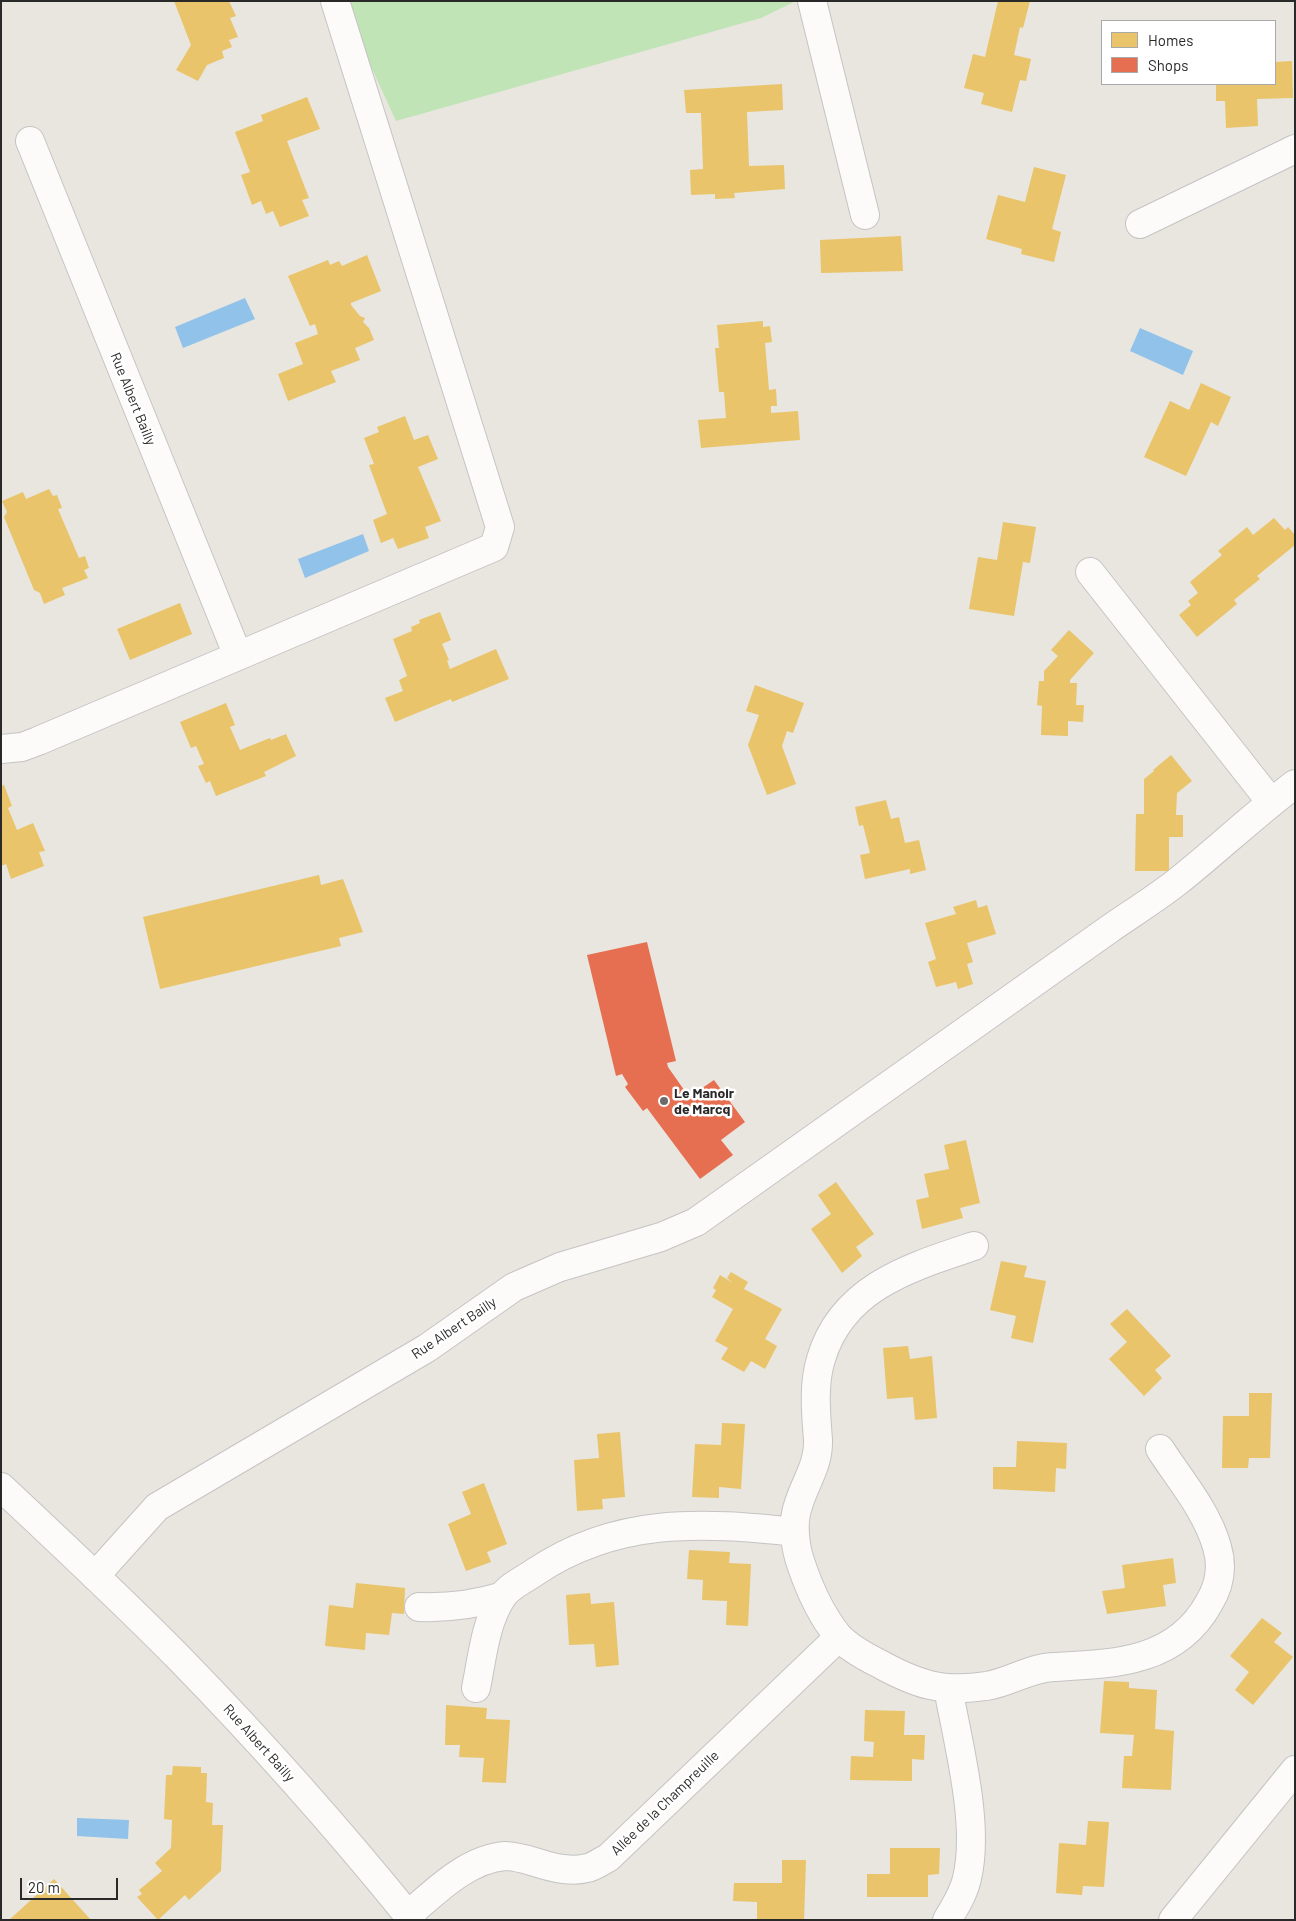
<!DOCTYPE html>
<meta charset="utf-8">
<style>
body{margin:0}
#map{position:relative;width:1296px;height:1921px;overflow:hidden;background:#e8e6df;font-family:Barlow,sans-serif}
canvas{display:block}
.frame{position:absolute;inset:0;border:2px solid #292929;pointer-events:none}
.legend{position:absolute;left:1101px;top:20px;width:175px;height:65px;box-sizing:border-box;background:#fff;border:1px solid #a9a9a9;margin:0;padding:6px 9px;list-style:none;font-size:15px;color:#292929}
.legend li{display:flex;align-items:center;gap:10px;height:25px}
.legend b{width:25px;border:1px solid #a9a9a9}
.scale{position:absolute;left:20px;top:1878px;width:98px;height:22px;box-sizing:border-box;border:2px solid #292929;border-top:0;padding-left:6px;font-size:15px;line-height:18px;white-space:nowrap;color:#292929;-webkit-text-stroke:4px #fff;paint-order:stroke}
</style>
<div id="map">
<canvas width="1296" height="1921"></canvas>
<div class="frame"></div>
<ul class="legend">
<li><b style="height:14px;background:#e9c46a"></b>Homes</li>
<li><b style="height:14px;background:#e76f51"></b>Shops</li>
</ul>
<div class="scale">20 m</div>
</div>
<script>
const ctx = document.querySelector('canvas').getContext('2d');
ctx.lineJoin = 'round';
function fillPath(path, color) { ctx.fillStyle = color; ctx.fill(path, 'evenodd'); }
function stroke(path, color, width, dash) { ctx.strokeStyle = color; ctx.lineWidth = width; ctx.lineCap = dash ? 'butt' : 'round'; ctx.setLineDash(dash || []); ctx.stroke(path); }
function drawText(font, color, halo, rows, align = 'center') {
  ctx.font = font + ' Barlow,sans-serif'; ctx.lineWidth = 5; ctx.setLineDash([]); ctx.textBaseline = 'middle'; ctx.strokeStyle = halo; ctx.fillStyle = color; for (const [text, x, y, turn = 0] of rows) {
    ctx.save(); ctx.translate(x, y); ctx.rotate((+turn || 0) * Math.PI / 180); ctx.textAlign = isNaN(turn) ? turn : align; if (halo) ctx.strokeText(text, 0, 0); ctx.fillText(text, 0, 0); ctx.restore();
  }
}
fillPath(new Path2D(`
 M 341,1 L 796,1 L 761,18 L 396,121 Z`), '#c1e4b7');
fillPath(new Path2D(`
 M 245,298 L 255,319 L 183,348 L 175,327 Z
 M 1140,328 L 1193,351 L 1183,375 L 1130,351 Z
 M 363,534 L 369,551 L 305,578 L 298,559 Z
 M 77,1818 L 129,1820 L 128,1839 L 77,1836 Z`), '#91c2ea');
fillPath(new Path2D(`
 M 174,1 L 229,1 L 236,16 L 230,18 L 238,37 L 229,40 L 232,47 L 222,51 L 224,58 L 207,65 L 198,81 L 176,70 L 191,45 Z
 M 998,1 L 1030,1 L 1023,28 L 1020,27 L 1014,55 L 1031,59 L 1026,81 L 1020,80 L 1012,112 L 981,104 L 984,93 L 964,88 L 973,54 L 985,57 Z
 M 1292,61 L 1293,98 L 1257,99 L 1258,126 L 1226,128 L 1225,101 L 1216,101 L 1216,84 L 1275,84 L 1275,62 Z
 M 782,84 L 783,110 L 747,112 L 749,166 L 784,165 L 785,189 L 734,193 L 735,198 L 715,199 L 715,194 L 691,195 L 690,170 L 703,169 L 701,113 L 686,113 L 684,90 Z
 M 307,97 L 320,129 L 287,141 L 309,198 L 302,200 L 309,216 L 280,227 L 273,211 L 266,214 L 261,201 L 252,205 L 241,175 L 250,172 L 235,132 L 263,121 L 261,115 Z
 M 1034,167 L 1066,175 L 1052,229 L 1061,232 L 1054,262 L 1021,254 L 1022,249 L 986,239 L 998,195 L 1025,202 Z
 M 901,236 L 903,271 L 821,273 L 820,240 Z
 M 367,255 L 381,291 L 351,303 L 351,305 L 360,316 L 365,318 L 363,322 L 369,328 L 374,340 L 355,348 L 360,360 L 331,371 L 336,382 L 288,401 L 278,374 L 303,364 L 295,343 L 318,334 L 315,324 L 310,326 L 288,276 L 328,260 L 330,265 L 339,261 L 342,266 Z
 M 763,321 L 763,327 L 770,326 L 772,342 L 765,343 L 769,390 L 776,389 L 777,406 L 771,406 L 771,413 L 798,411 L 800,440 L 701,448 L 698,420 L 726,418 L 724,392 L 719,392 L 715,348 L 719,348 L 717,325 Z
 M 1201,383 L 1231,397 L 1218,426 L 1211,422 L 1186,476 L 1144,457 L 1170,401 L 1189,410 Z
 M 405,416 L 414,440 L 428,435 L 438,459 L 418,467 L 441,521 L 425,527 L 429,538 L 398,549 L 393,538 L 381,543 L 373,520 L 387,514 L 369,465 L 374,464 L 364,438 L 379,432 L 377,427 Z
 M 49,489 L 53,496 L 57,495 L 62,508 L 58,509 L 79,558 L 85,556 L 89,568 L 84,570 L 88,578 L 62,588 L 65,595 L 44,604 L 40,593 L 34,590 L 4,517 L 7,512 L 2,501 L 23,492 L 26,499 Z
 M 1274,518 L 1285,530 L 1288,527 L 1295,535 L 1295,545 L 1257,576 L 1260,579 L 1234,600 L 1237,604 L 1197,637 L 1179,615 L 1191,605 L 1188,601 L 1198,593 L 1190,582 L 1222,555 L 1218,551 L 1247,527 L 1253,535 Z
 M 1003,522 L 1036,527 L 1030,563 L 1023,562 L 1014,616 L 969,609 L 978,557 L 997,560 Z
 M 180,603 L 192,634 L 130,660 L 117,629 Z
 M 440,612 L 451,640 L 442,644 L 449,660 L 447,661 L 450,669 L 496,649 L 509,679 L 452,702 L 451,699 L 395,722 L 385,698 L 403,691 L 399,680 L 407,676 L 393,639 L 412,631 L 411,627 L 420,623 L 419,620 Z
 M 1069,630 L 1094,653 L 1070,680 L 1070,683 L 1077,683 L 1076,705 L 1084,705 L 1083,722 L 1068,721 L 1068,736 L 1041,735 L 1042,706 L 1037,705 L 1039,681 L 1044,681 L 1044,671 L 1058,656 L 1051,650 Z
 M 755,685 L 804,703 L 793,733 L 787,731 L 782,746 L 796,784 L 767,795 L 748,745 L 759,715 L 746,711 Z
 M 226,703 L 235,725 L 230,727 L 240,750 L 270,738 L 271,740 L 286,734 L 296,756 L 264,772 L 266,776 L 216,796 L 210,781 L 206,783 L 198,766 L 204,764 L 196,746 L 191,748 L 180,722 Z
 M 1171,755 L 1192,781 L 1177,793 L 1176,815 L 1183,815 L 1183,837 L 1169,837 L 1169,871 L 1135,871 L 1136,814 L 1144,814 L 1144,779 L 1154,771 L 1153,770 Z
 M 4,785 L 12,806 L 8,808 L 17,830 L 33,823 L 45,851 L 39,852 L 44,866 L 11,879 L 6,864 L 1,866 L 1,786 Z
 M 886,800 L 891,819 L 899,817 L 905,843 L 919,840 L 926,870 L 910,874 L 910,869 L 865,879 L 860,855 L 870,853 L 863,825 L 859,826 L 855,807 Z
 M 319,875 L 321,885 L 343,879 L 363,932 L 339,938 L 341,946 L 160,989 L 143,917 Z
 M 976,900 L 978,908 L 987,905 L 996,934 L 967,943 L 973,962 L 967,964 L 973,984 L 958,989 L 956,982 L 936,987 L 928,962 L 936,959 L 925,923 L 956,914 L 953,907 Z
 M 966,1140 L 980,1203 L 960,1208 L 963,1218 L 922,1229 L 916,1200 L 929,1197 L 924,1174 L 949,1169 L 944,1145 Z
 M 836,1182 L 874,1234 L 856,1247 L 862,1256 L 842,1273 L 811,1229 L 831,1214 L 818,1195 Z
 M 1001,1261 L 1027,1266 L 1024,1277 L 1046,1281 L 1033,1343 L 1011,1338 L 1016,1316 L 990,1310 Z
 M 731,1272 L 748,1282 L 744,1289 L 782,1309 L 765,1339 L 777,1346 L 765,1369 L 751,1361 L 744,1372 L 721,1359 L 728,1348 L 715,1341 L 733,1309 L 712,1297 L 716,1290 L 713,1288 L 720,1275 L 733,1283 L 727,1278 Z
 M 1127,1309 L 1171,1356 L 1155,1370 L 1162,1378 L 1144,1396 L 1109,1359 L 1127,1342 L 1110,1324 Z
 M 908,1346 L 910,1359 L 932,1356 L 937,1418 L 915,1420 L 913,1397 L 887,1399 L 883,1348 Z
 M 1249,1393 L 1272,1393 L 1270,1458 L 1249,1458 L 1248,1468 L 1222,1468 L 1223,1416 L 1249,1416 Z
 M 722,1423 L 745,1424 L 741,1489 L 719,1487 L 719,1498 L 692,1497 L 695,1444 L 721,1445 Z
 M 620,1432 L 625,1497 L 602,1499 L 603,1509 L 577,1511 L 574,1460 L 599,1458 L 597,1434 Z
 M 1017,1441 L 1067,1443 L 1066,1469 L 1056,1468 L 1055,1492 L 993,1489 L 993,1467 L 1016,1467 Z
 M 484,1483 L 507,1544 L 487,1552 L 491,1562 L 466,1571 L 448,1524 L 471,1514 L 462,1492 Z
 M 689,1550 L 730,1552 L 729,1563 L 751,1564 L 748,1626 L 726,1625 L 727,1601 L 702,1600 L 703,1580 L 687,1579 Z
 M 1173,1558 L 1176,1583 L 1163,1585 L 1166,1606 L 1107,1614 L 1102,1591 L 1125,1588 L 1122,1565 Z
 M 356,1583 L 405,1588 L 404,1614 L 392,1613 L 389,1635 L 366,1633 L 365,1650 L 325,1646 L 329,1605 L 353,1608 Z
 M 590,1593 L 591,1604 L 614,1602 L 619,1665 L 596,1667 L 594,1644 L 569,1645 L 566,1595 Z
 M 1262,1618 L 1282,1633 L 1274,1642 L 1293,1657 L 1253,1705 L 1235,1690 L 1249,1672 L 1230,1656 Z
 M 1104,1681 L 1129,1682 L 1129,1688 L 1157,1690 L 1155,1729 L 1174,1731 L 1171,1790 L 1122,1788 L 1124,1756 L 1132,1756 L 1134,1735 L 1100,1733 Z
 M 446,1705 L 487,1708 L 486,1719 L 510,1720 L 506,1783 L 482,1782 L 484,1758 L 459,1757 L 460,1745 L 445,1745 Z
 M 865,1710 L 905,1711 L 904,1735 L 925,1735 L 924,1760 L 912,1759 L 912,1781 L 850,1780 L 851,1756 L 873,1757 L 874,1742 L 864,1741 Z
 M 173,1766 L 201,1767 L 201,1773 L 207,1773 L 206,1802 L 213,1803 L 212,1825 L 223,1825 L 221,1871 L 189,1900 L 185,1895 L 158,1920 L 137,1897 L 142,1894 L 139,1890 L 162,1871 L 155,1863 L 171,1848 L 172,1820 L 164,1819 L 166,1775 L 172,1775 Z
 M 1088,1821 L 1109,1822 L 1104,1887 L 1083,1886 L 1082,1895 L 1056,1893 L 1059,1843 L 1086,1845 Z
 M 890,1848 L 940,1848 L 939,1874 L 928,1875 L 928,1897 L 867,1897 L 867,1874 L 890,1874 Z
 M 782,1860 L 806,1860 L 804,1920 L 757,1920 L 757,1902 L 733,1901 L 734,1883 L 782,1883 Z
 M 54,1879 L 91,1920 L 9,1920 Z`), '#e9c46a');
fillPath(new Path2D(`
 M 647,942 L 676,1061 L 667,1063 L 668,1067 L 689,1097 L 714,1080 L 745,1122 L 721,1140 L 733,1155 L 700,1179 L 647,1108 L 643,1111 L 625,1087 L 628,1084 L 622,1074 L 616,1076 L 587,955 Z`), '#e76f51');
const street = new Path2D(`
 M 812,1 L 865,215
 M 30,141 L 238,656
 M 1140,224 L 1295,149
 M 1090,572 L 1271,802
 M 1,749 L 22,747 L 38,741 L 494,547 L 500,527 L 335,1
 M 974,1246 C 911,1267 842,1287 821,1359 C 813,1384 816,1414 818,1440 C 819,1465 805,1482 798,1506 C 792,1523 795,1547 801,1564 C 809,1588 822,1616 838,1636 C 849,1648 864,1656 878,1663 C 916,1684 942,1693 986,1686 C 1009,1683 1029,1668 1053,1667 C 1113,1664 1176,1663 1209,1603 C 1220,1585 1223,1567 1217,1547 C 1207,1511 1180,1480 1160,1449
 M 95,1576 L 157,1507 L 427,1348 L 514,1287 L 560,1267 L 661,1237 L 696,1222 L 1108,930 C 1131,914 1155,899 1177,882 C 1217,850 1254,815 1295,784
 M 419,1607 C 449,1608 474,1605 503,1596
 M 476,1688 C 482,1659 485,1623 502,1597 C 508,1587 525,1579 535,1572 C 617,1517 702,1522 795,1532
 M 408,1915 C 435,1892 467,1859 505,1856 C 516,1856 528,1860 538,1863 C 553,1868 572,1872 587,1868 C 594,1867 601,1861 608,1858 L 839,1637
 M 947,1920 C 955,1907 964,1893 967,1878 C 980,1825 958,1743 948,1688
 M 1173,1920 L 1295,1770`);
const secondary = new Path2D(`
 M 1,1487 C 62,1544 123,1601 181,1660 C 262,1743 339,1830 412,1920`);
stroke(street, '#c5c4c4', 30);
stroke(secondary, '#c5c4c4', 30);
stroke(street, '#fcfbfa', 28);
stroke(secondary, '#fcfbfa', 28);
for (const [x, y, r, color] of [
 [664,1101,5,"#6c6b69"]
]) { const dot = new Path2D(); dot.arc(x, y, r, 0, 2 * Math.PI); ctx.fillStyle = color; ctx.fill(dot); stroke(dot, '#fff', 2); }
drawText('14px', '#292929', '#fff', [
 ["Rue Albert Bailly",133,399,68],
 ["Rue Albert Bailly",454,1328,-34],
 ["Rue Albert Bailly",259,1743,48],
 ["Allée de la Champreuille",665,1803,-44]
]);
drawText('bold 14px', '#292929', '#fff', [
 ["Le Manoir",674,1093],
 ["de Marcq",674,1109]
], 'left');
</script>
